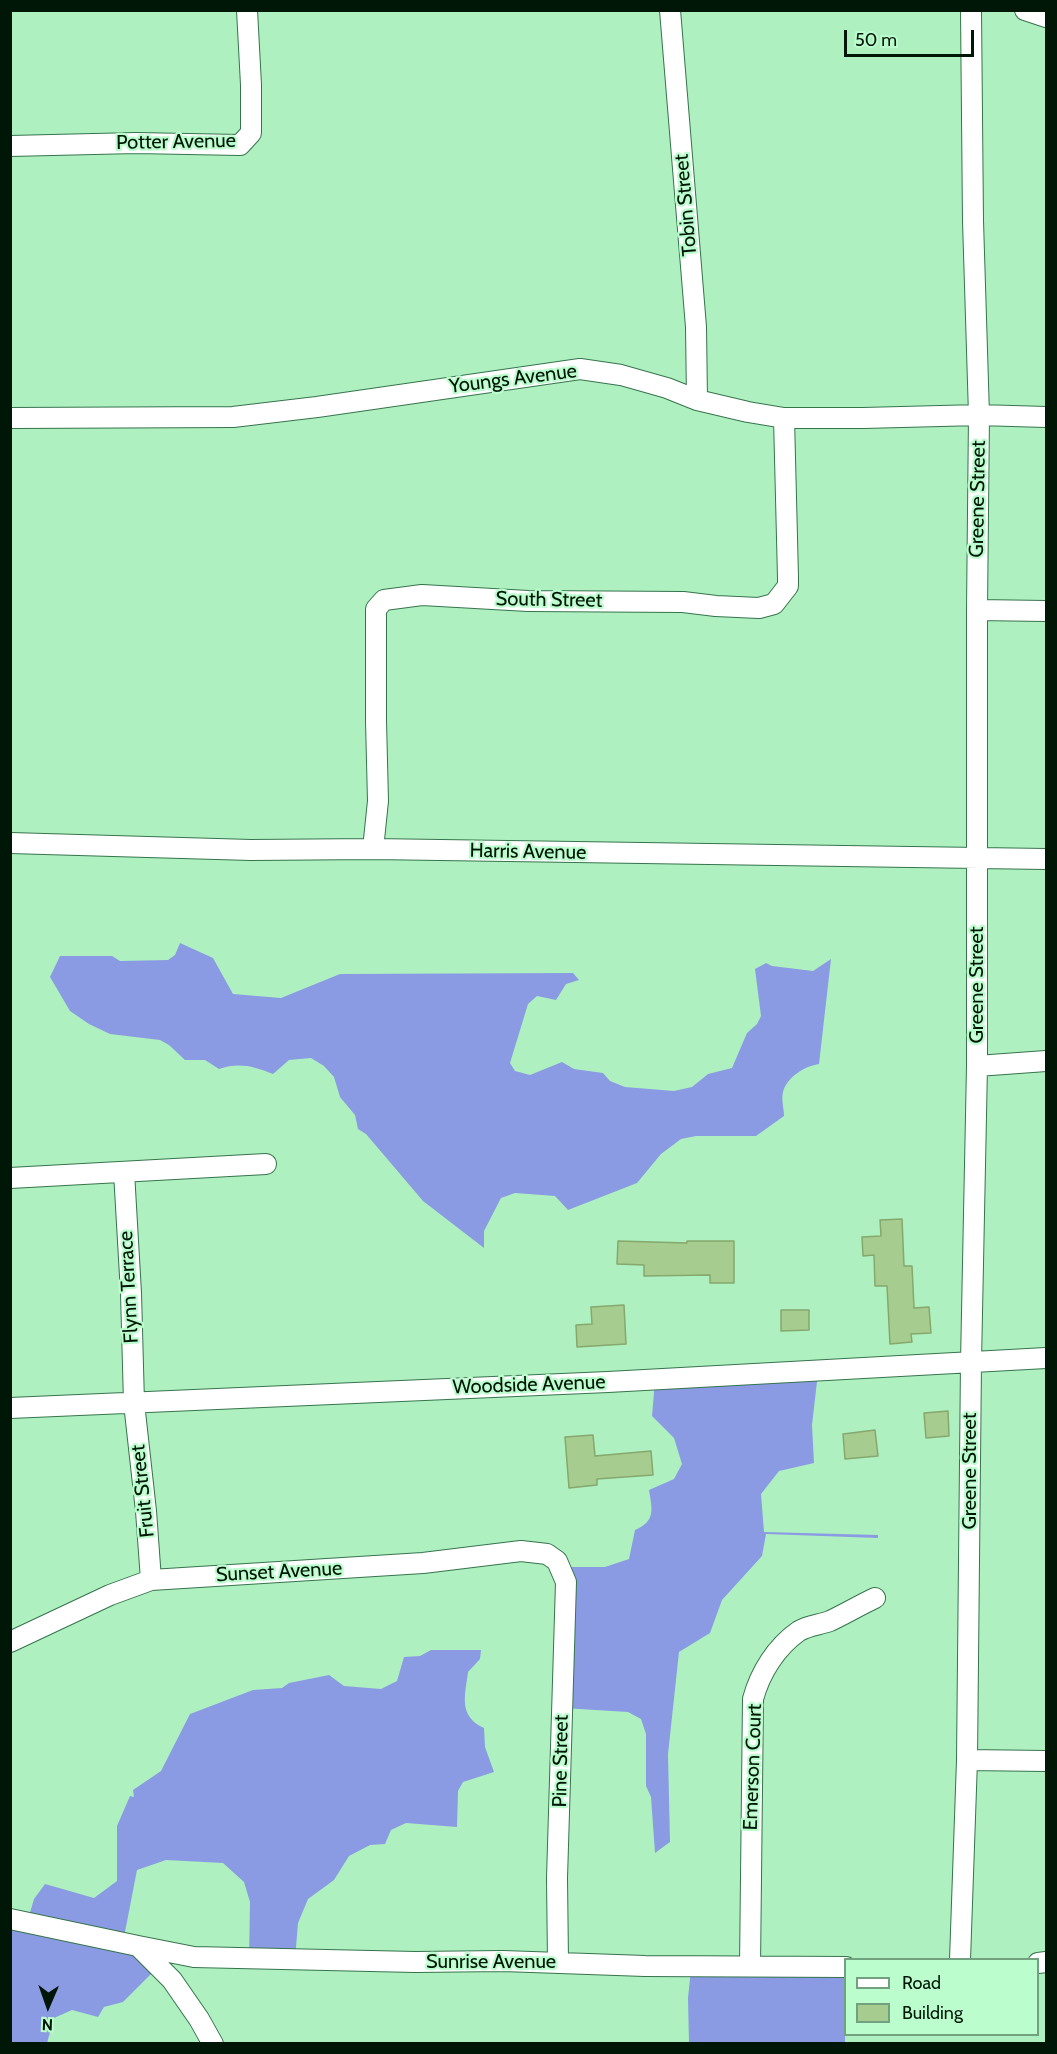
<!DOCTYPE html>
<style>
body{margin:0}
#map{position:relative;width:1057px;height:2054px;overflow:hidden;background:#aff0c1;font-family:Cabin,sans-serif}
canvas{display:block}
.frame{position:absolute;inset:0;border:12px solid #001607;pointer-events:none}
.legend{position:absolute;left:844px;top:1958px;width:195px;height:78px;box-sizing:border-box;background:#bcfdce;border:2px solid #71a17e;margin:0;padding:8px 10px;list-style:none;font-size:18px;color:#001607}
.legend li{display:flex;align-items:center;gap:12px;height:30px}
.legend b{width:30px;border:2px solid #71a17e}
.north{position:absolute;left:18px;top:1976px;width:60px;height:60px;-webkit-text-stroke:4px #bcfdce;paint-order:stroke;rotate:182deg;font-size:16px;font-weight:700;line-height:24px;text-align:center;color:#001607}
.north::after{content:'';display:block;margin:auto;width:21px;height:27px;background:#001607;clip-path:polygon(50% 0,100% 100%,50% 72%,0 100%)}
.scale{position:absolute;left:844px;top:30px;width:130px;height:27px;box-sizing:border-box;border:3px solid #001607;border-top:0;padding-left:8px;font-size:18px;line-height:21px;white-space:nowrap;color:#001607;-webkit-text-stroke:4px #bcfdce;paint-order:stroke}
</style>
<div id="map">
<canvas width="1057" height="2054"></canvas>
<div class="frame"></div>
<ul class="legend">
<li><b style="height:8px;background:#fff"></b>Road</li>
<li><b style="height:16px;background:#a7cc8f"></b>Building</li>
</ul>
<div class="north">N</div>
<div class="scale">50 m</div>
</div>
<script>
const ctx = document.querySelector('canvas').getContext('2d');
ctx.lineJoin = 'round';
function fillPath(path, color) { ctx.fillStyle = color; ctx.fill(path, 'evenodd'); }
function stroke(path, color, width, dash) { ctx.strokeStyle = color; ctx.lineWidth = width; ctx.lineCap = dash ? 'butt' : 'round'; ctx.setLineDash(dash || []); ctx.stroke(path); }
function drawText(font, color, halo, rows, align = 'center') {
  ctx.font = font + ' Cabin,sans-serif'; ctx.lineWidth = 4.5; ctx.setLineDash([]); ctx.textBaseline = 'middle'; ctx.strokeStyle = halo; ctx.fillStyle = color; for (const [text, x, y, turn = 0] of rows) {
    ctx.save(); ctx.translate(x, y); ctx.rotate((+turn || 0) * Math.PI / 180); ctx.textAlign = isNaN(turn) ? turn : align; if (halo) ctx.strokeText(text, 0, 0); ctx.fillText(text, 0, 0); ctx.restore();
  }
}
fillPath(new Path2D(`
 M 180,943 L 213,958 L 233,994 L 281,998 L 340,974 L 573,973 L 579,980 L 566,984 L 556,1000 L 537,996 L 528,1004 L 510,1063 L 515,1071 L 530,1075 L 562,1062 L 574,1069 L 603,1073 L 610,1081 L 625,1087 L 674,1091 L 692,1087 L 708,1074 L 732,1068 L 747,1033 L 757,1024 L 761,1016 L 755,969 L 766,963 L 772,966 L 813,971 L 831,959 L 819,1064 C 805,1066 787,1077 783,1092 C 781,1099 784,1109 784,1116 L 756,1136 L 696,1136 L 681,1139 L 661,1154 L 637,1183 L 568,1210 L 555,1196 L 515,1193 L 501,1198 L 484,1231 L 484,1248 L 423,1201 L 366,1134 L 358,1129 L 355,1115 L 340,1097 L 334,1077 L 324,1066 L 311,1058 L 289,1060 L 273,1074 C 254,1066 238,1062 219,1069 L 205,1060 L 185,1060 L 169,1045 L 160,1040 L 110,1034 L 89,1024 L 70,1011 L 50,977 L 60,956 L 112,956 L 120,961 L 168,960 L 175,955 Z
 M 818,1373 L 812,1425 L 814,1463 L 779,1471 L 761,1494 L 764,1532 L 878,1535 L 878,1538 L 766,1534 L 762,1556 L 722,1600 L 710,1633 L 679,1652 L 668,1754 L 670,1842 L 655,1853 L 651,1797 L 646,1786 L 646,1734 L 641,1719 L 628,1712 L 563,1708 L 562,1567 L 605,1567 L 629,1559 L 635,1530 C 656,1521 652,1509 649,1490 L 674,1479 L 682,1464 L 674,1438 L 652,1416 L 655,1381 Z
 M 431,1650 L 481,1650 L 480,1659 L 468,1672 C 465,1696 458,1716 484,1728 L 485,1747 L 494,1772 L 463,1782 L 458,1791 L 457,1827 L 406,1823 L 391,1830 L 385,1844 L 370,1845 L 349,1856 L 334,1880 L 308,1899 L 298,1923 L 295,1959 L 249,1960 L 250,1902 L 244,1882 L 223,1863 L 166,1860 L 137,1870 L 124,1937 L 156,1969 L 123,2002 L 104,2007 L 98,2017 L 72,2010 L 54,2018 L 47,2043 L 11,2044 L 11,1919 L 27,1923 L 34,1899 L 45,1884 L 94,1898 L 117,1881 L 117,1826 L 130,1796 L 134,1797 L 133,1790 L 161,1771 L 190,1714 L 253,1690 L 282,1688 L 289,1683 L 329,1675 L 344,1686 L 381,1689 L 397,1681 L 404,1657 L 420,1656 Z
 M 691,1969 L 845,1969 L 845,2043 L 689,2044 L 688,1998 Z`), '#8a9be3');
const building = new Path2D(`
 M 902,1219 L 904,1266 L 912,1266 L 914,1308 L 929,1307 L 931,1333 L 911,1334 L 912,1342 L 890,1344 L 887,1286 L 875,1286 L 874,1255 L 863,1256 L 862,1237 L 881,1236 L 880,1220 Z
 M 618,1241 L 687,1243 L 687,1241 L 734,1241 L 734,1283 L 710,1283 L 710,1275 L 644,1276 L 644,1265 L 617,1264 Z
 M 624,1305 L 626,1344 L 577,1347 L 576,1325 L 592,1324 L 591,1307 Z
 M 781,1310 L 809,1310 L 809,1330 L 781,1331 Z
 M 948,1411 L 949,1436 L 926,1438 L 924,1413 Z
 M 875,1430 L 878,1456 L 845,1459 L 843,1434 Z
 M 593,1435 L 595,1456 L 651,1451 L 653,1475 L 597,1479 L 597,1485 L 569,1488 L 565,1437 Z`);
fillPath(building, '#a7cc8f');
stroke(building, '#85a86d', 1.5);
const minor = new Path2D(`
 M 670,10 L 696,327 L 697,400
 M 1025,10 L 1046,17
 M 10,146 L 136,143 L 240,145 L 251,133 L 251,85 L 247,10
 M 10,418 L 233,417 L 317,407 L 580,369 L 621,375 L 667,388 L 697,400 L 748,412 L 784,418 L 863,418 L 979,415 L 1046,417
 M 977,610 L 1046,611
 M 10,843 L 251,850 L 373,849 L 1046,859
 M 373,849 L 378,801 L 376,721 L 376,609 L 384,600 L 422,595 L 528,601 L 683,602 L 716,606 L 759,608 L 774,604 L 788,586 L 788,578 L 784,418
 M 977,1066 L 1046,1061
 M 124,1172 L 131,1293 L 134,1403 L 146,1511 L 151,1580
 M 10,1178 L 266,1164
 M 10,1408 L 608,1382 L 1046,1358
 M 10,1642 L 110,1595 L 151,1580 L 423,1563 L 521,1551 L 547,1554 L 557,1561 L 566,1582 L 557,1878 L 558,1962
 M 967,1760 L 1046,1761
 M 10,1919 L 138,1946 L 172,1980 L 199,2019 L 213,2044
 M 138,1946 L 194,1957 L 415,1962 L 503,1961 L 645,1966 L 846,1967
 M 960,1960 L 967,1760 L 971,1362 L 977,1066 L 977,610 L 979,415 L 973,221 L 971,10
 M 1038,1963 L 1046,1962
 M 750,1966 L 753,1699 C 760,1673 776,1647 799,1631 C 809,1625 819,1625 830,1621 C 845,1614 860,1605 875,1598`);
stroke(minor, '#36744c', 22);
stroke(minor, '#fff', 20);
drawText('20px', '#001607', '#bcfdce', [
 ["Potter Avenue",176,142,-1],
 ["Tobin Street",686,205,-95],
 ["Youngs Avenue",513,379,-7],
 ["Greene Street",978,499,-89],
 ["South Street",549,600,1],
 ["Harris Avenue",528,852,1],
 ["Greene Street",977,985,-90],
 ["Flynn Terrace",129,1287,-93],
 ["Woodside Avenue",529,1385,-2],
 ["Greene Street",970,1471,-90],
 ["Fruit Street",143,1491,-96],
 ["Sunset Avenue",279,1572,-3],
 ["Pine Street",561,1761,-89],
 ["Emerson Court",753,1767,-88],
 ["Sunrise Avenue",491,1962]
]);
</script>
